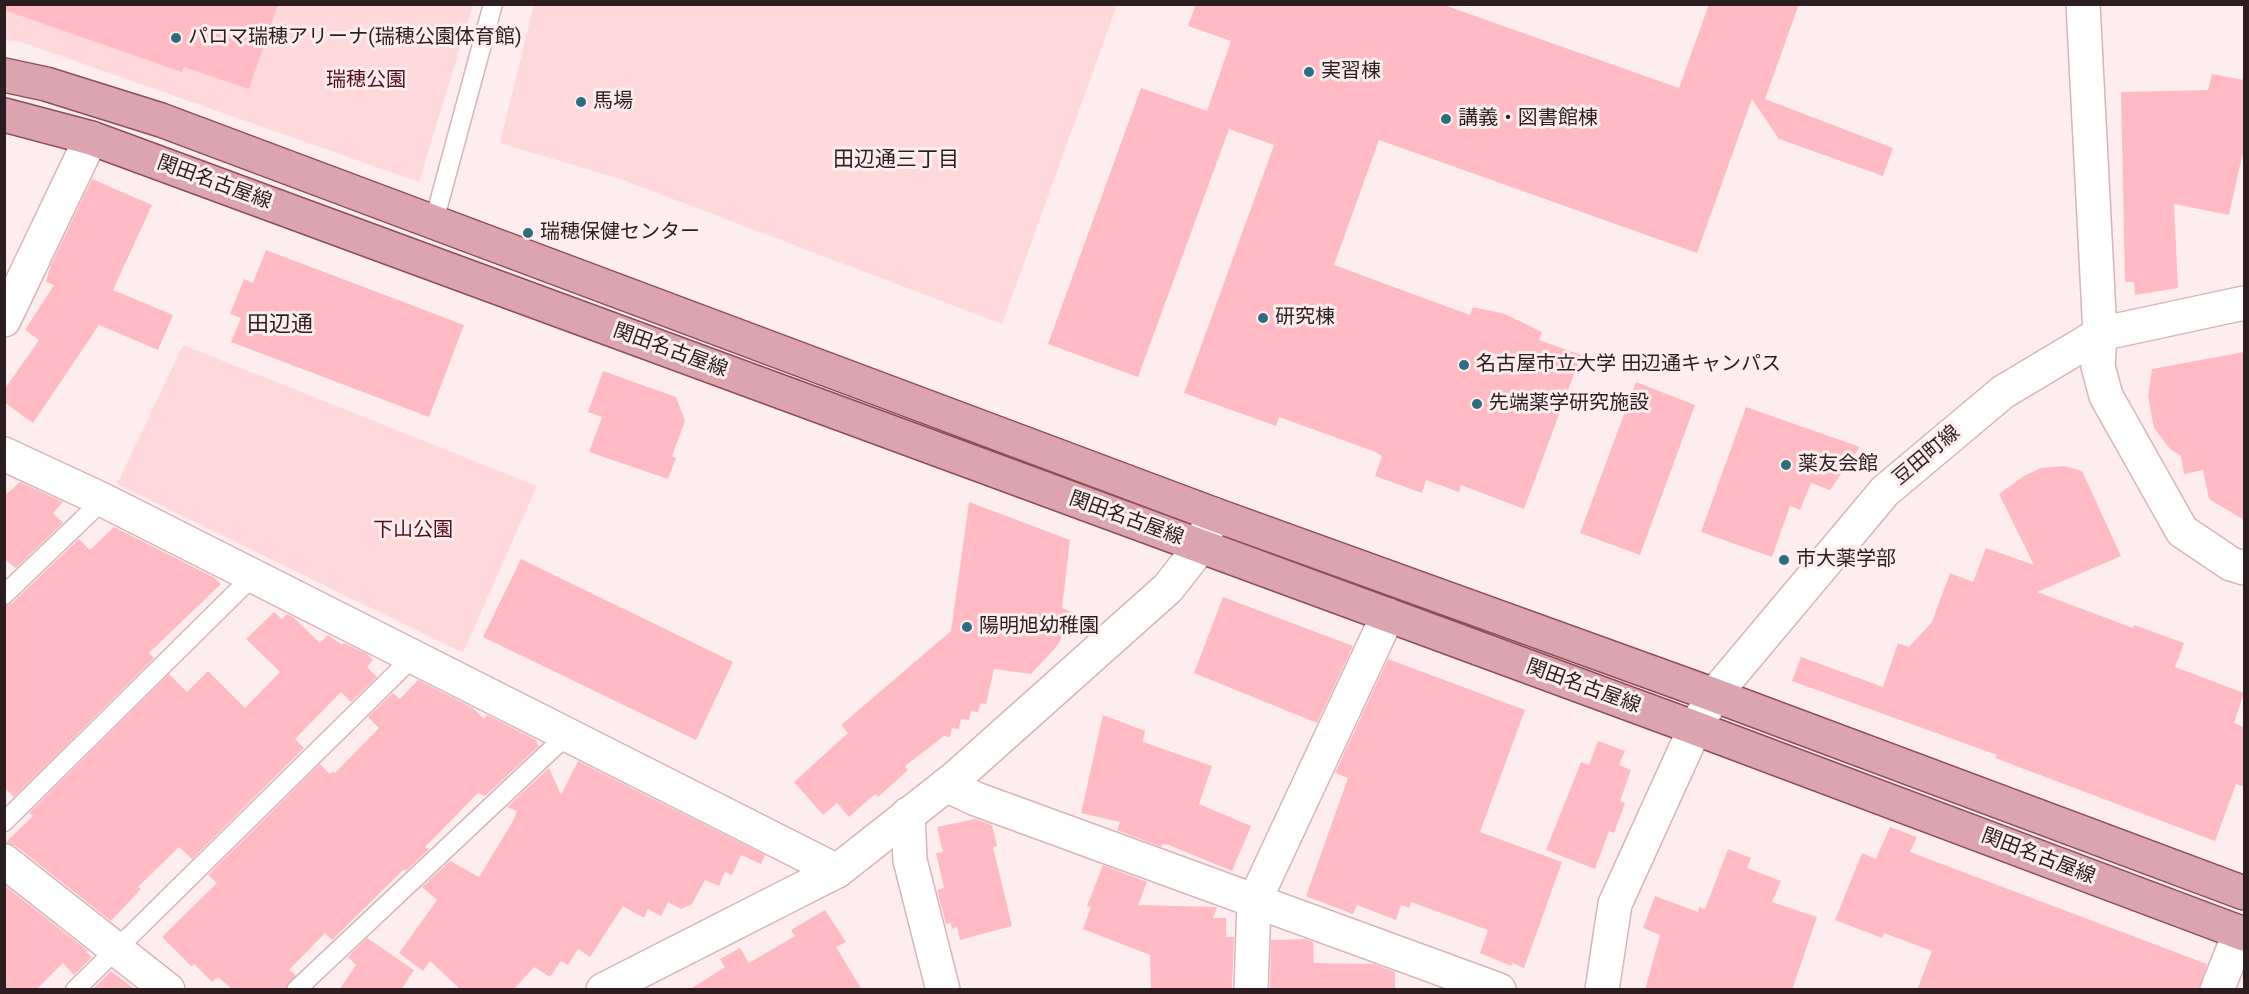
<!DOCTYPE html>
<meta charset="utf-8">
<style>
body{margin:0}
#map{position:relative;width:2249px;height:994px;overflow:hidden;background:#fdedef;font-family:Roboto,sans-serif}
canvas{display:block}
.frame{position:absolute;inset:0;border:6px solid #2c1e20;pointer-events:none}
</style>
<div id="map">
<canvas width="2249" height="994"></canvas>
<div class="frame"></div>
</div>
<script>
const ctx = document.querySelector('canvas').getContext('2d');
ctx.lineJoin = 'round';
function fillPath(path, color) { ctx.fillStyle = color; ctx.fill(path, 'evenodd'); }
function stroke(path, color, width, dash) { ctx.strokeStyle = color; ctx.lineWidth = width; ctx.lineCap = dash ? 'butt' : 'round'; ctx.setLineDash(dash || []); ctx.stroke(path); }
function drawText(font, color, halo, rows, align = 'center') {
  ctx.font = font + ' Roboto,"Noto Sans JP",sans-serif'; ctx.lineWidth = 6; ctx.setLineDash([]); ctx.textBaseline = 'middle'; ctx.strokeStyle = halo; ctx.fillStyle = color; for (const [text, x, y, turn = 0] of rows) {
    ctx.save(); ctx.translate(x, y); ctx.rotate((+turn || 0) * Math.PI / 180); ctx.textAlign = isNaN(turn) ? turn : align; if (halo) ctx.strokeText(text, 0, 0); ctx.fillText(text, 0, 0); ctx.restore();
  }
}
fillPath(new Path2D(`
 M 534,4 L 1117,4 L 1117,5 L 1002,324 L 620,179 L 500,143 Z
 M 5,5 L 473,5 L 419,182 L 21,42 L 5,40 Z
 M 183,345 L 537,486 L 463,653 L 117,484 Z`), '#ffd8dc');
fillPath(new Path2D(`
 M 4,4 L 278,4 L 249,89 L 184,67 L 182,72 L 4,10 Z
 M 1196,4 L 1441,4 L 1679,88 L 1709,4 L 1799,4 L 1765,99 L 1893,148 L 1883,176 L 1779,139 L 1752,99 L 1697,253 L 1379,140 L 1334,265 L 1470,315 L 1473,307 L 1505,314 L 1542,332 L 1539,340 L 1581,355 L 1524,509 L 1461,485 L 1459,492 L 1426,480 L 1422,493 L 1375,476 L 1382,456 L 1373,451 L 1279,417 L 1276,426 L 1184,393 L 1274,145 L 1229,129 L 1138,377 L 1048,344 L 1141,88 L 1207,111 L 1231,41 L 1188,26 Z
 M 2212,74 L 2244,80 L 2244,156 L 2242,156 L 2229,215 L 2174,204 L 2178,288 L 2135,295 L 2134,282 L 2125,282 L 2121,92 L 2208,90 Z
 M 92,179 L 152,205 L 113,290 L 173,315 L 158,350 L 99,325 L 33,423 L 4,402 L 4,390 L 39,340 L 25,330 L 54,285 L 46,282 L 50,267 Z
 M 266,250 L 464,325 L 429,417 L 231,342 L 241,318 L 230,314 L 244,279 L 253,283 Z
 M 2244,352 L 2244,520 L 2209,499 L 2203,470 L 2184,474 L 2181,456 L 2170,449 L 2154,428 L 2148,396 L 2152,369 Z
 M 603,371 L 676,397 L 685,421 L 672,456 L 676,458 L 668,479 L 589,452 L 602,417 L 588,412 Z
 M 1636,382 L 1695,405 L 1640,555 L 1580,533 Z
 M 1746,407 L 1860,447 L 1830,490 L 1811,483 L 1800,510 L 1790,506 L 1772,557 L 1701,532 Z
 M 2064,466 L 2082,471 L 2121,556 L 2037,592 L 2133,628 L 2134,625 L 2184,643 L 2175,667 L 2244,693 L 2234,723 L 2244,727 L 2244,787 L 2236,784 L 2215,841 L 1995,758 L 1997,755 L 1792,681 L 1801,657 L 1883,687 L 1898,643 L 1909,647 L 1932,622 L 1950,573 L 1973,582 L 1986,548 L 2034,565 L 1999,494 L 2024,476 L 2041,468 Z
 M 20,482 L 63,502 L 53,513 L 63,523 L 16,568 L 4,559 L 4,496 Z
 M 969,502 L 1070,540 L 1062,608 L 1087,619 L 1062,636 L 1058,645 L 1031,674 L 994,669 L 986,704 L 981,703 L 978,712 L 971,711 L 969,720 L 961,719 L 959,729 L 952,728 L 950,737 L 944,736 L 905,766 L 908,770 L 878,797 L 875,794 L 849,817 L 837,803 L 823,815 L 794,782 L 848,733 L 841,725 L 951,631 Z
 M 114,527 L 215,578 L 221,584 L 149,653 L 154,658 L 14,797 L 4,787 L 4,606 L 12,603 L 79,539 L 90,550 Z
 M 521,559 L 733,662 L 696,740 L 483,637 Z
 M 1223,597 L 1353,646 L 1317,723 L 1194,673 Z
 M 274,612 L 282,619 L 287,614 L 294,618 L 320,643 L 328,635 L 342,645 L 344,643 L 367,654 L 373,660 L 367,667 L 377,677 L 351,702 L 341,692 L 295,739 L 304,748 L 192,859 L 179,847 L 138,887 L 141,889 L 111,921 L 16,846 L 5,843 L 33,816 L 29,813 L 169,674 L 187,692 L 208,671 L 245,708 L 280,672 L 246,639 Z
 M 1388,659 L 1525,710 L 1480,832 L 1562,862 L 1524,968 L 1512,963 L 1511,966 L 1480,953 L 1488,930 L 1411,902 L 1409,908 L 1401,905 L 1396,920 L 1357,905 L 1353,914 L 1306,896 L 1348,778 L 1335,773 Z
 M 418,680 L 473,708 L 484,719 L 487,715 L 536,740 L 539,746 L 485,796 L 478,793 L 425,847 L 429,849 L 406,871 L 404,869 L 332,940 L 325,933 L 289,970 L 296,975 L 285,990 L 233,990 L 218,977 L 212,982 L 194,964 L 192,967 L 162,937 L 217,883 L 208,875 L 320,764 L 330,774 L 333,771 L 335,773 L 379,728 L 368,717 L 393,693 L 400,699 Z
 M 1103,715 L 1145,731 L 1143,742 L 1212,766 L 1199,804 L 1251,826 L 1232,871 L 1169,845 L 1162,844 L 1161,847 L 1117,830 L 1120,822 L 1081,813 Z
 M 1598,741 L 1625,751 L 1619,765 L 1631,770 L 1620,801 L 1625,803 L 1614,833 L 1609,831 L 1595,869 L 1546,850 L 1581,762 L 1589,765 Z
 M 578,761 L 765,855 L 761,864 L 741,855 L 732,875 L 725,872 L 719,886 L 705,880 L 692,904 L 681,909 L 668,902 L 661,916 L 648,909 L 644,918 L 623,906 L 590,957 L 578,949 L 568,965 L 561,961 L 550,977 L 534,967 L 513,990 L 461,990 L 430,961 L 423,971 L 399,953 L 437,900 L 422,887 L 450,861 L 479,877 L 513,821 L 517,811 L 507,807 L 549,768 L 561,795 Z
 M 975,819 L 992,825 L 997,846 L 993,847 L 1012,926 L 960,940 L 957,927 L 952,929 L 951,923 L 946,924 L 937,890 L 944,888 L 936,853 L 943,852 L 937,827 Z
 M 1890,827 L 1917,837 L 1910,852 L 2207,964 L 2199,990 L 1917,990 L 1932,951 L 1884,933 L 1882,938 L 1835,920 L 1862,853 L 1876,859 Z
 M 1728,849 L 1751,858 L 1747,868 L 1781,881 L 1772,902 L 1817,917 L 1792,990 L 1645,990 L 1660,935 L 1643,928 L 1655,896 L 1698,912 L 1699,907 L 1705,909 Z
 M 1103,865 L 1147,882 L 1138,905 L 1217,907 L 1213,918 L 1226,918 L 1226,937 L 1234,937 L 1232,990 L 1151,990 L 1150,955 L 1083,929 L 1091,907 L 1087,906 Z
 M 4,885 L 88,951 L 86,952 L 92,957 L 74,975 L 63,963 L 36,990 L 4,990 Z
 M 825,910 L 846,942 L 836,947 L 862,990 L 689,990 L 725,967 L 720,959 L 740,948 L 749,963 L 795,936 L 791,930 Z
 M 367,938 L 414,970 L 401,990 L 339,990 L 356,965 L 348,957 Z
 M 1305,939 L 1313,942 L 1314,963 L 1374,964 L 1395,972 L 1395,990 L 1270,990 L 1271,940 Z
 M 111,971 L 136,990 L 92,990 Z`), '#ffbac3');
const service = new Path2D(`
 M 434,221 L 493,4
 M 4,595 L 103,500
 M 4,822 L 253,576
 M 75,990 L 413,657
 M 296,990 L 567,735`);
const minor = new Path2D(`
 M 2083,4 L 2100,334 L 2098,366 L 2106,396 L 2182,531 L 2231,564 L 2244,568
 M 4,320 L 91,138
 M 4,454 L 103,500 L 837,871
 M 946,785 L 976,799 L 1499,990
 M 908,814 L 910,860 L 943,990
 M 4,861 L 168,990
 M 1251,990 L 1254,902 L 1388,615
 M 2217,990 L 2240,932`);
const tertiary = new Path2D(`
 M 603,990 L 837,871 L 954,779 L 1168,588 L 1201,546 L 1213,514
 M 1602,990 L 1615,904 L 1695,728 L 1714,695 L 1885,491 L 2003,392 L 2100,334 L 2244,303`);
const primary = new Path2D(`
 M 4,75 L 46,84 L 161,120 L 1213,514 L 1714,695 L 2244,893
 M 4,115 L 91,138 L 1695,728 L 2244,934`);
stroke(service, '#d8b4b8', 21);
stroke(minor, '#d8b4b8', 36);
stroke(tertiary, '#d8b4b8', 36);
stroke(primary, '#8e4e59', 36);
stroke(service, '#fff', 18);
stroke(minor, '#fff', 33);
stroke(tertiary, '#fff', 33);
stroke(primary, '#dba4ae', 33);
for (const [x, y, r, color] of [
 [176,38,6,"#2c6d80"],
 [1309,72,6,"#2c6d80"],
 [581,102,6,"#2c6d80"],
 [1446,119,6,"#2c6d80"],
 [528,233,6,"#2c6d80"],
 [1263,318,6,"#2c6d80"],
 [1464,365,6,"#2c6d80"],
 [1477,404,6,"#2c6d80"],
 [1786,465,6,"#2c6d80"],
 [1784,560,6,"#2c6d80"],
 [967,627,6,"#2c6d80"]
]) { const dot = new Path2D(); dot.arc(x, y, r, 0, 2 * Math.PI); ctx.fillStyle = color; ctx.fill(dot); stroke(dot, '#fdedef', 2); }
drawText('20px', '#2c1e20', '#fdedef', [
 ["パロマ瑞穂アリーナ(瑞穂公園体育館)",188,38],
 ["実習棟",1321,72],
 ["馬場",593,102],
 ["講義・図書館棟",1458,119],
 ["瑞穂保健センター",540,233],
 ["研究棟",1275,318],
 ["名古屋市立大学 田辺通キャンパス",1476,365],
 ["先端薬学研究施設",1489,404],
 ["薬友会館",1798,465],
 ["市大薬学部",1796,560],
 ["陽明旭幼稚園",979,627]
], 'left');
drawText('20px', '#550d21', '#fdedef', [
 ["瑞穂公園",366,81],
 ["下山公園",413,531]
]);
drawText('20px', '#2c1e20', '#fdedef', [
 ["関田名古屋線",214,183,20],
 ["関田名古屋線",670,351,20],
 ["豆田町線",1927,456,-40],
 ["関田名古屋線",1126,519,20],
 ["関田名古屋線",1583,687,20],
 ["関田名古屋線",2038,857,21]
]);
drawText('21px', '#2c1e20', '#fdedef', [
 ["田辺通三丁目",896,161]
]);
drawText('22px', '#2c1e20', '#fdedef', [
 ["田辺通",280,325]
]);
</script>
